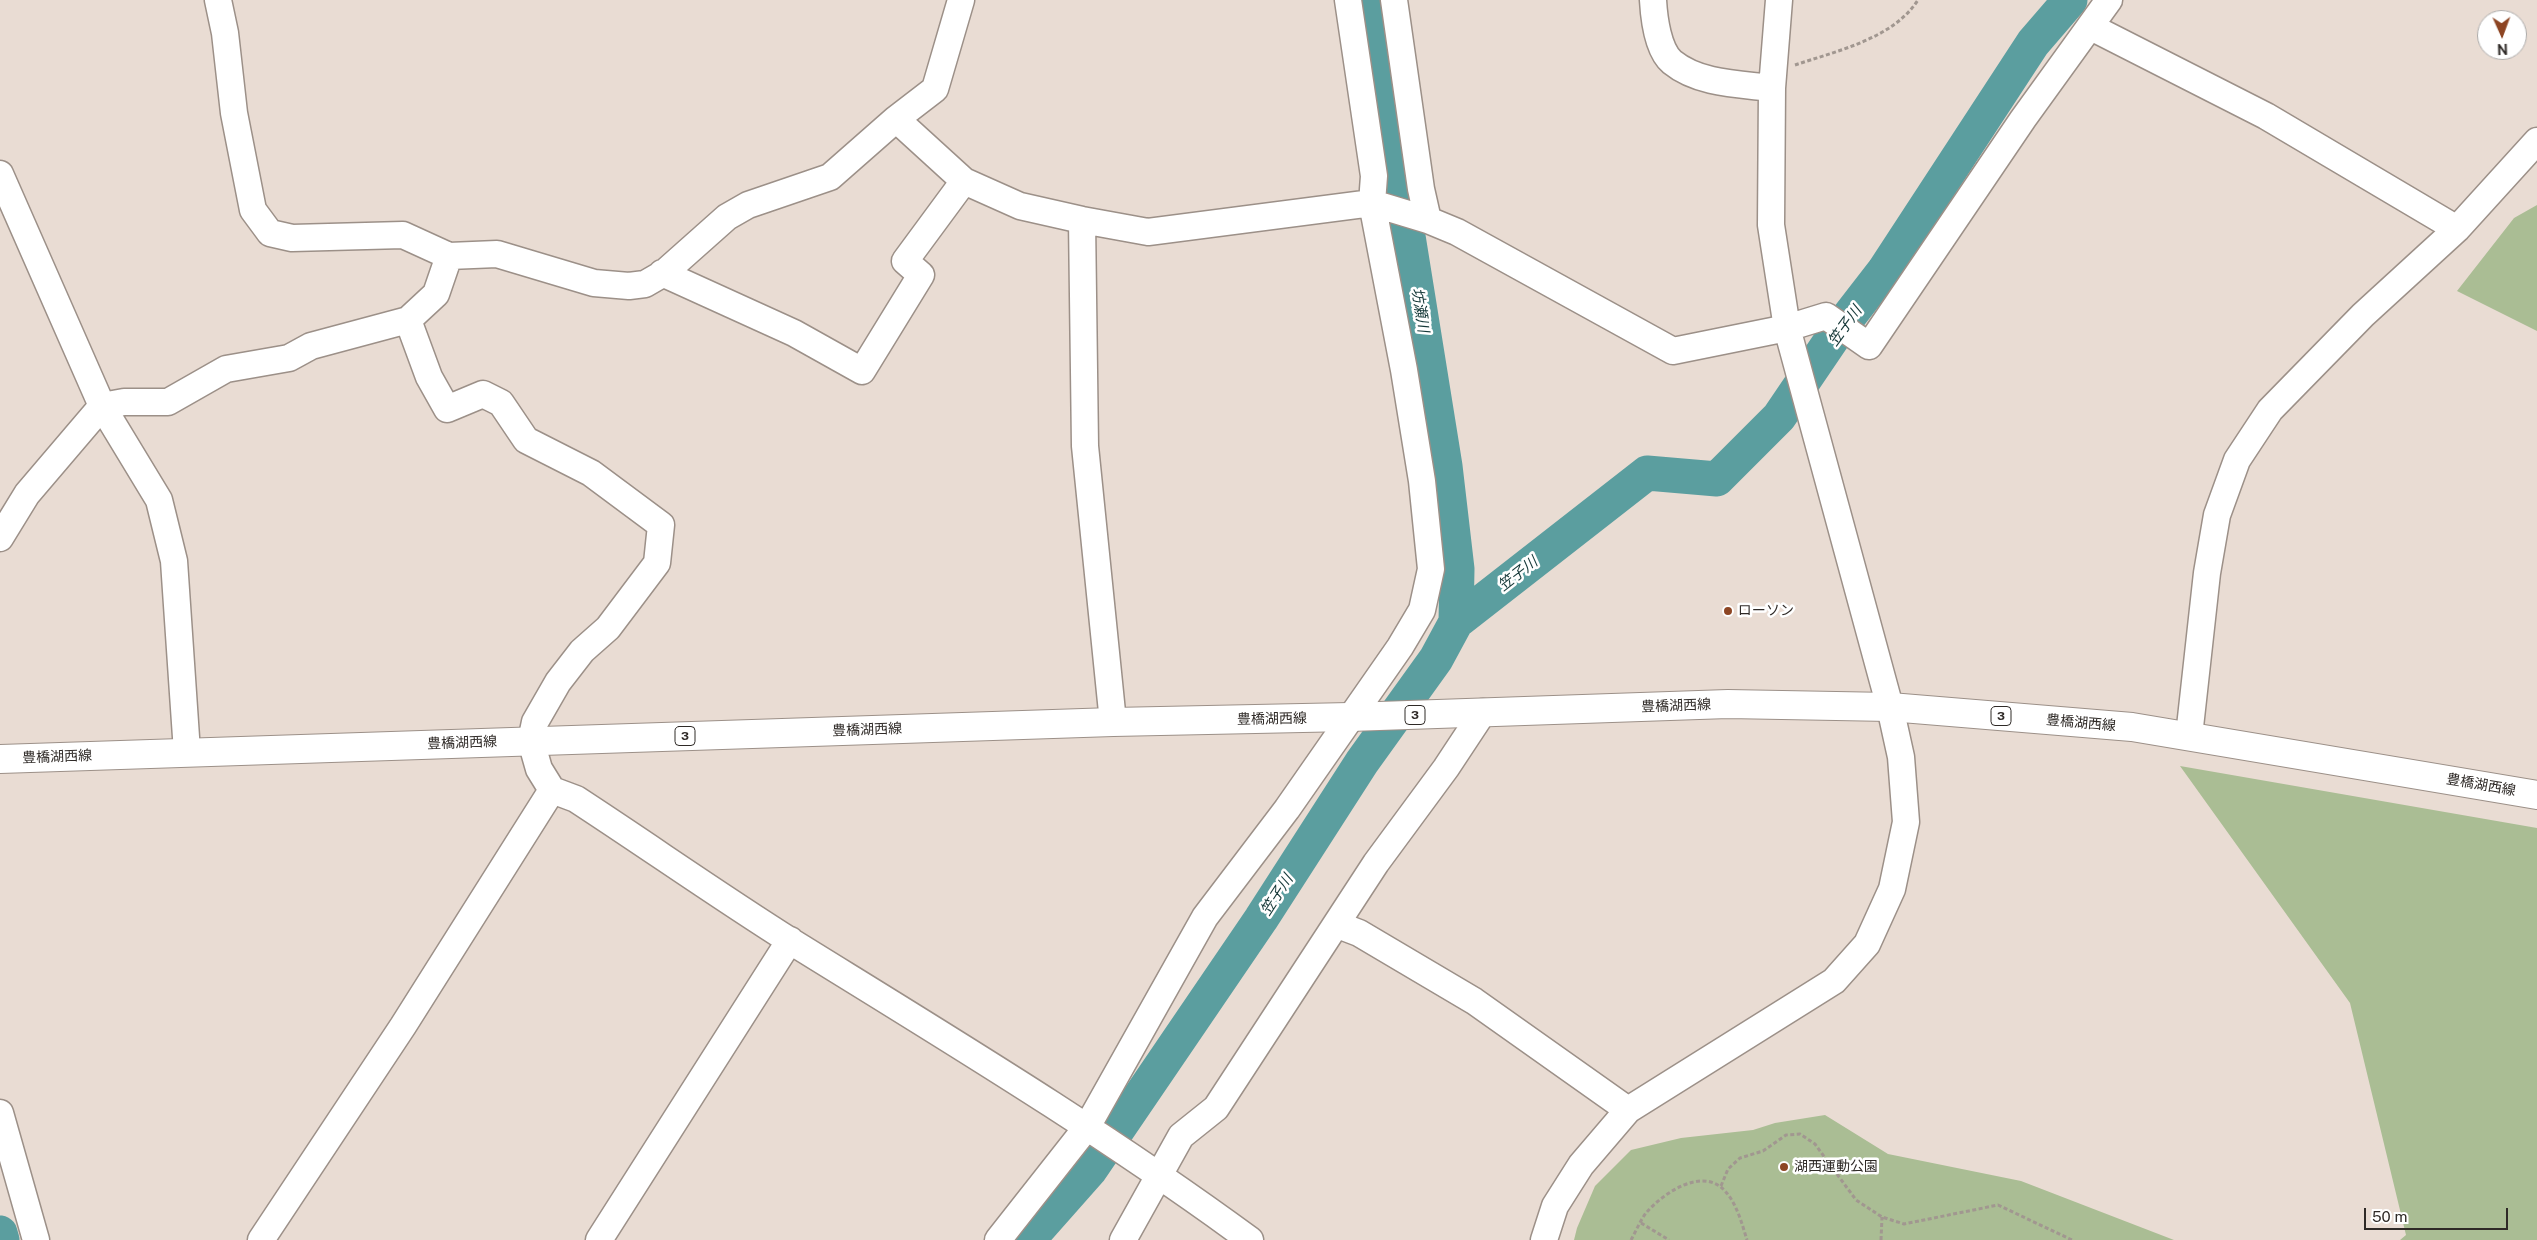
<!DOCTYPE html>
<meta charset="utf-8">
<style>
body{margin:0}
#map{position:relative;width:2537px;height:1240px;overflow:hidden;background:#e9dcd3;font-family:"Public Sans",sans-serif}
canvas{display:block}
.north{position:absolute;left:2477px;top:10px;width:50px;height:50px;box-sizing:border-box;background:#fff;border:1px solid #acaaa9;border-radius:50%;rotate:178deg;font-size:14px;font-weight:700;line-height:20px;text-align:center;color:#2f2a27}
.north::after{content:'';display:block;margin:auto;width:18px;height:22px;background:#8d4523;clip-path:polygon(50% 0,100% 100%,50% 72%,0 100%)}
.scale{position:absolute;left:2364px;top:1208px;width:144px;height:22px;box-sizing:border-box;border:2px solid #2f2a27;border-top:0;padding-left:6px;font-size:15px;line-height:18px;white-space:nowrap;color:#2f2a27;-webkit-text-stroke:4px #fff;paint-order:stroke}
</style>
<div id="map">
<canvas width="2537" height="1240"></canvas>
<div class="north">N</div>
<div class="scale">50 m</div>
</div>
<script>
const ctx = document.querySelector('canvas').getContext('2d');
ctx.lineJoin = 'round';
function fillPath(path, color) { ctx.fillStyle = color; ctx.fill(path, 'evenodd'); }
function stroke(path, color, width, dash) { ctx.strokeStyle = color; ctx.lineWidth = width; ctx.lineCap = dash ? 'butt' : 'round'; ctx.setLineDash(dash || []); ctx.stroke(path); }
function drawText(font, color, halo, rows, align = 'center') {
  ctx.font = font + ' "Public Sans","Noto Sans JP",sans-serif'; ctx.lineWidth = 5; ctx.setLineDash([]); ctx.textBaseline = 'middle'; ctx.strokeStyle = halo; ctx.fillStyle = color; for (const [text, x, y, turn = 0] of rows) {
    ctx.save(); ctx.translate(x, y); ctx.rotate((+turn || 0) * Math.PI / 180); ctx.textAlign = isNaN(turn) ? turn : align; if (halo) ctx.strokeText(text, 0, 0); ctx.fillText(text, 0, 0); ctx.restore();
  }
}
fillPath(new Path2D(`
 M 2537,205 L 2537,331 L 2457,291 L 2514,218 Z
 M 2180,766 L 2537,828 L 2537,1240 L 2400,1240 L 2406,1235 L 2350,1003 Z
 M 1825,1115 L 1888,1154 L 2021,1181 L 2174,1240 L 1574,1240 L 1577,1228 L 1595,1186 L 1631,1150 L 1681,1138 L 1753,1130 L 1775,1123 Z`), '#aabd94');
stroke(new Path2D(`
 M 1370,0 L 1445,466 L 1457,569 L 1456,622
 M 0,1233 L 2,1240
 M 1028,1240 L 1090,1170 L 1261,919 L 1362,762 L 1436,659 L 1456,622 L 1647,473 L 1717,479 L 1779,417 L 1836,333 L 1884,271 L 2033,43 L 2070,0`), '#5b9e9f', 35);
const minor = new Path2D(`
 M 218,0 L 225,33 L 234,113 L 253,210 L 270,233 L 292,238 L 403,235 L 449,256 L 497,254 L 594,283 L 629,286 L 645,284 L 664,273 L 727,217 L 748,205 L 830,177 L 896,119 L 935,89 L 961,0
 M 1394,0 L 1421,189 L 1428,220
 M 1653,0 C 1654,18 1658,50 1672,62 C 1699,84 1739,84 1772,88
 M 2091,27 L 2266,116 L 2457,229
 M 896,119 L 964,181 L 1020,206 L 1082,220 L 1148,232 L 1372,203 L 1428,220 L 1457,232 L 1673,351 L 1787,328 L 1826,316 L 1869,346 L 2023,119 L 2109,0
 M 0,174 L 102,406 L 159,500 L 174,561 L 187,752
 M 1082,220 L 1085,446 L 1113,722
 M 662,273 L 794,333 L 862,371 L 921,275 L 905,261 L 964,181
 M 408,320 L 429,377 L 447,409 L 483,394 L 501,403 L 526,440 L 591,473 L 661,525 L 657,563 L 608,628 L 582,651 L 558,682 L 535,722 L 531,741 L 539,769 L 552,790 L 576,799 C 648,846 719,896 792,942 C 947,1038 1103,1132 1250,1240
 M 0,538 L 27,494 L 102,406 L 124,402 L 168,402 L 226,369 L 289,358 L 311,346 L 408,320 L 436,294 L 449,256
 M 2189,736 L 2207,573 L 2217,515 L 2237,460 L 2270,410 L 2363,315 L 2457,229 L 2537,141
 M 1338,925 L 1359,933 L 1474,1001 L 1628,1110
 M 0,1113 L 36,1240
 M 261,1240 L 403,1026 L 552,790
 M 599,1240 L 790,940
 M 998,1240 L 1087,1127 L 1205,917 L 1287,809 L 1400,647 L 1422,610 L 1431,569 L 1422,481 L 1404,370 L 1372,203 L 1374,176 L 1348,0
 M 1123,1240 L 1181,1136 L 1216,1108 L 1376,863 L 1446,768 L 1483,712
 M 1544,1240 L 1555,1206 L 1581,1165 L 1628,1110 L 1834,981 L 1867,944 L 1892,889 L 1906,822 L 1901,757 L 1890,707 L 1787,328 L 1771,225 L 1772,88 L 1779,0`);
const major = new Path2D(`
 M 0,759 L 1113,722 L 1350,717 L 1728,704 L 1890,707 L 2132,727 L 2537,795`);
stroke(minor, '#9c9088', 29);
stroke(major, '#9c9088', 30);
stroke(new Path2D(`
 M 1795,65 C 1836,51 1893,39 1918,0
 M 1721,1186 L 1728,1169 L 1740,1158 L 1763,1151 L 1786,1135 L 1800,1134 L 1815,1144 L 1856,1200 L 1882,1217 L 1904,1224 L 1998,1205 L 2072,1240
 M 1641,1223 L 1669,1240
 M 1631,1240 C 1636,1231 1640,1221 1646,1213 C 1663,1193 1703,1166 1725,1191 C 1737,1204 1742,1224 1747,1240
 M 1881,1240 L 1882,1217`), '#a19790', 3, [4, 2.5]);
stroke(minor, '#fff', 26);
stroke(major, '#fff', 28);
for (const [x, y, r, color] of [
 [1728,611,5,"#8d4523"],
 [1784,1167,5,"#8d4523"]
]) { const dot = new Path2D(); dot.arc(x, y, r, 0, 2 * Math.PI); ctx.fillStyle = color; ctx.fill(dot); stroke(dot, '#fff', 2); }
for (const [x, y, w] of [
 [1415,715,20],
 [2001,716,20],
 [685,736,20]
]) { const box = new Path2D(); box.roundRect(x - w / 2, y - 9.5, w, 19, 4); ctx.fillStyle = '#fff'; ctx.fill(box); stroke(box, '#2f2a27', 1); }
drawText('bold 12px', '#2f2a27', null, [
 ["3",1415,715],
 ["3",2001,716],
 ["3",685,736]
]);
drawText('14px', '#2f2a27', '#fff', [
 ["ローソン",1738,611],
 ["湖西運動公園",1794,1167]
], 'left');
drawText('14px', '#2f2a27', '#fff', [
 ["豊橋湖西線",1676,706,-2],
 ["豊橋湖西線",1272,719,-1],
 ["豊橋湖西線",2081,723,5],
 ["豊橋湖西線",867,730,-2],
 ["豊橋湖西線",462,743,-2],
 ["豊橋湖西線",57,757,-2],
 ["豊橋湖西線",2481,785,10]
]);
drawText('italic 15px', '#153838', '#fff', [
 ["坊瀬川",1420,310,81],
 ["笠子川",1845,326,-54],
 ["笠子川",1518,574,-38],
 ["笠子川",1277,895,-57]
]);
</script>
